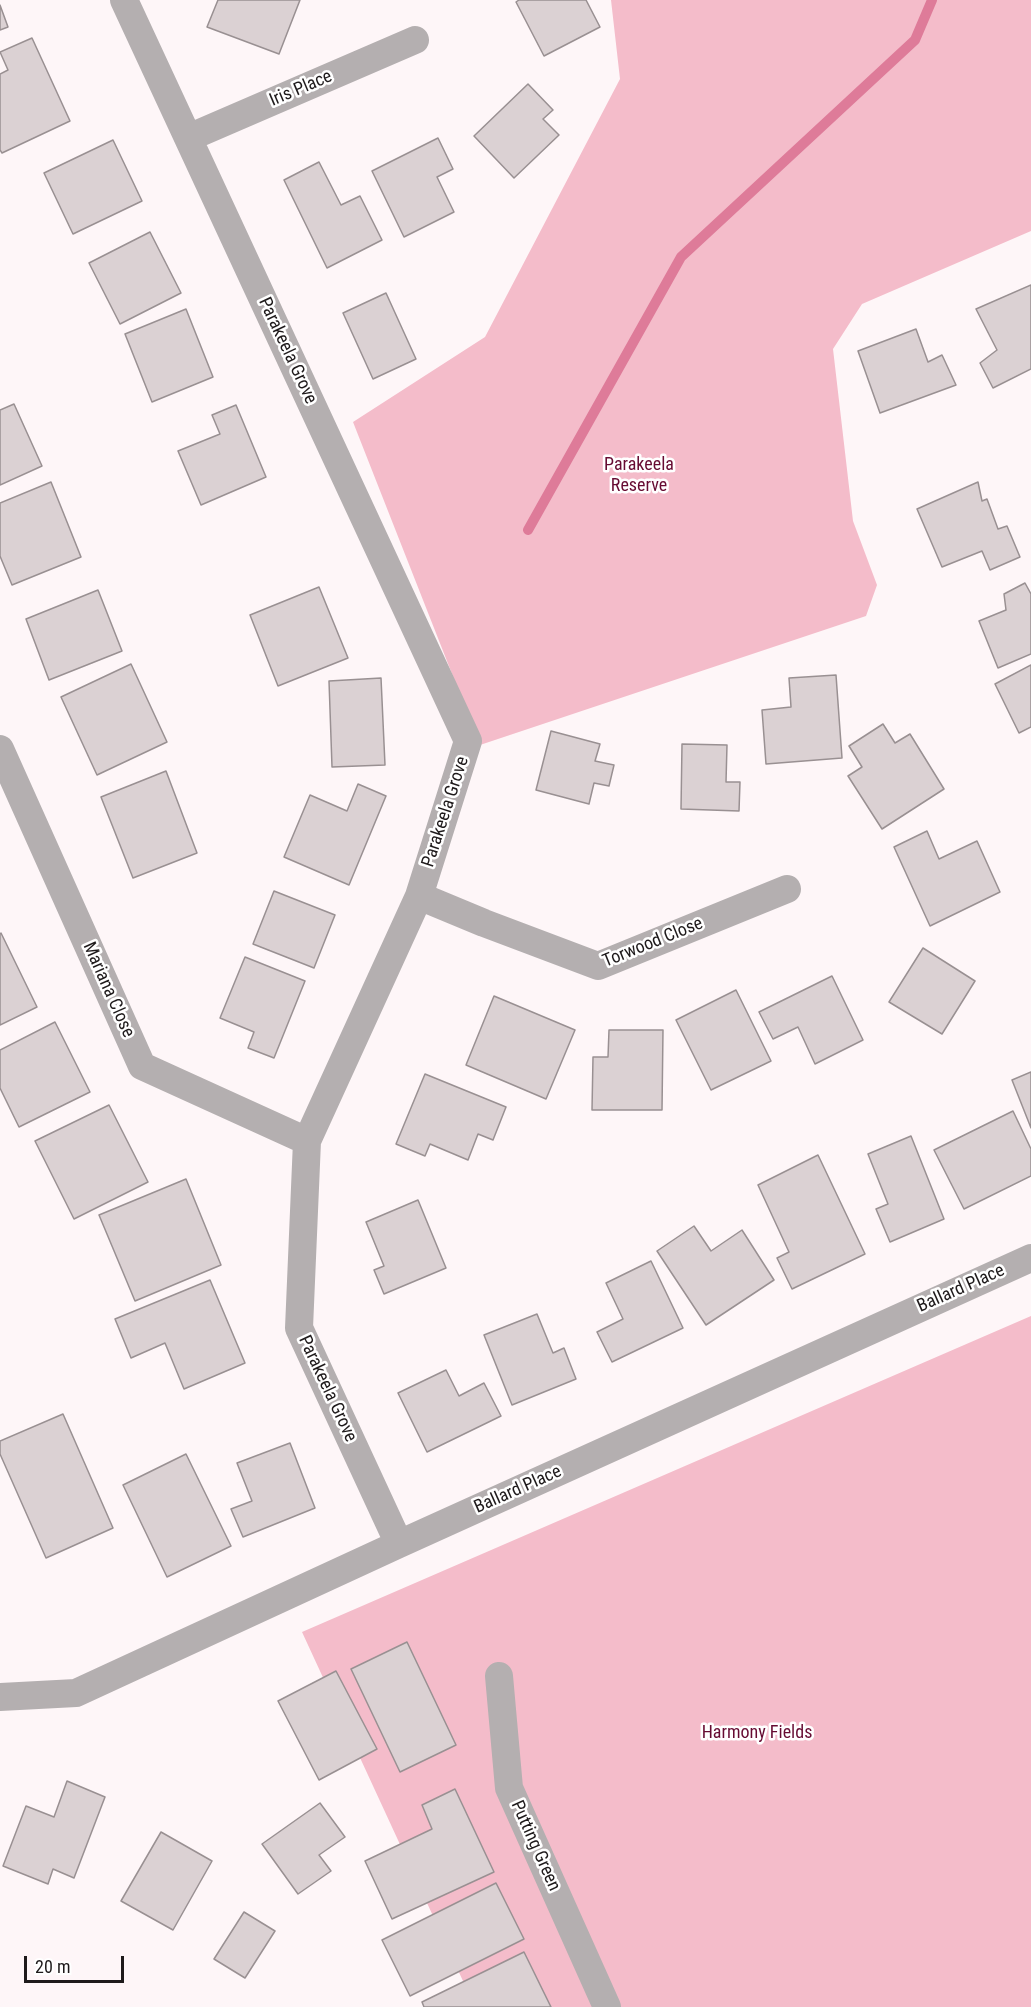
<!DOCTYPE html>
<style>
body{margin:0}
#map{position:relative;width:1031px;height:2007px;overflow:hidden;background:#fef6f8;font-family:"Roboto Condensed",sans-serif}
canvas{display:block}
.scale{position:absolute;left:24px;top:1956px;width:100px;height:27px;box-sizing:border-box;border:3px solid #1e1a1b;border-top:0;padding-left:8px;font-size:18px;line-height:21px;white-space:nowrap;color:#1e1a1b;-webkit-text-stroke:4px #fff;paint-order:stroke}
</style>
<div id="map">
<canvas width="1031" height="2007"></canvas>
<div class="scale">20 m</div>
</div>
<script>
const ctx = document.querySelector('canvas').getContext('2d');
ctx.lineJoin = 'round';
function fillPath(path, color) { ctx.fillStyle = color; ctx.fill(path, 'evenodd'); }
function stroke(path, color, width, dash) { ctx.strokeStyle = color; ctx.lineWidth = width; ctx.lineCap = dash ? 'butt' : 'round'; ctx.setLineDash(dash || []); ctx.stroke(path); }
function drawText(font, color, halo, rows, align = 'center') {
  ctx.font = font + ' "Roboto Condensed",sans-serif'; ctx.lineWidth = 5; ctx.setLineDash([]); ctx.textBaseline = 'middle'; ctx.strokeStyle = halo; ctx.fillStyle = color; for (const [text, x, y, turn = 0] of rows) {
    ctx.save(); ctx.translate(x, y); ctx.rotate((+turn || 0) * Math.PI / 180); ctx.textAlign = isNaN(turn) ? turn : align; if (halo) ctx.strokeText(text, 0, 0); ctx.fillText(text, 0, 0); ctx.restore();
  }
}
fillPath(new Path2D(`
 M 611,0 L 1031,0 L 1031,231 L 862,304 L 833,349 L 853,521 L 877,585 L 866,616 L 480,745 L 353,422 L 485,337 L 620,79 Z
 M 1031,1316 L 1031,2007 L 475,2007 L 302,1632 Z`), '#f4bcca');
stroke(new Path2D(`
 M 528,530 L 681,257 L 915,40 L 932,0`), '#de7b99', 10);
const building = new Path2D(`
 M 218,0 L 300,0 L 279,54 L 207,27 Z
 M 519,0 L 586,0 L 600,27 L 544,56 L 516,2 Z
 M 0,5 L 8,27 L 0,30 Z
 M 32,38 L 70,121 L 2,153 L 0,150 L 0,74 L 8,70 L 0,52 Z
 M 528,84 L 553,110 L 543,119 L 559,135 L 514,178 L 474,136 Z
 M 438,138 L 453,169 L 437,177 L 454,212 L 404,237 L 372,171 Z
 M 113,140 L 142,201 L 73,234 L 44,173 Z
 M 319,162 L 341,205 L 360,196 L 382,240 L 327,268 L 284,180 Z
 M 150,232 L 181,293 L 120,324 L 89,263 Z
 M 1031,285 L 1031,369 L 993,388 L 980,363 L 997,350 L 976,309 Z
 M 386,293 L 416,359 L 373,379 L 343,313 Z
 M 186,309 L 213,377 L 152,402 L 125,334 Z
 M 916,329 L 928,362 L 942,355 L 956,385 L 880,413 L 858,351 Z
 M 14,404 L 42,466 L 0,485 L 0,410 Z
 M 236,405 L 266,477 L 201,505 L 178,451 L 220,434 L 212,415 Z
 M 51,482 L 81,557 L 12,585 L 0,556 L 0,503 Z
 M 978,482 L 982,501 L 987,499 L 998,529 L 1007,526 L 1020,557 L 990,570 L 982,551 L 942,567 L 917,509 Z
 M 1025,583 L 1031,594 L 1031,654 L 998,668 L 979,621 L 1006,610 L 1004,594 Z
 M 319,587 L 348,658 L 278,686 L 250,615 Z
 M 98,590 L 122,651 L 49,680 L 26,619 Z
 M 131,664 L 167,742 L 97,775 L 61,697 Z
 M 1031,665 L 1031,727 L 1019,733 L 995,684 Z
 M 836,675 L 842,758 L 766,764 L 762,710 L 791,707 L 789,678 Z
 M 381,678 L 385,765 L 332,767 L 329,681 Z
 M 883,724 L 895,743 L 910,734 L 944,789 L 882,829 L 848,776 L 862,767 L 849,746 Z
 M 551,731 L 600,744 L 595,761 L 614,765 L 609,786 L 594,783 L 589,804 L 536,790 Z
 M 682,744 L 727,745 L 726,782 L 740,782 L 739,811 L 681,809 Z
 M 166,771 L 197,853 L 133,878 L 101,797 Z
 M 358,784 L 386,796 L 349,885 L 284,857 L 310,795 L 347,811 Z
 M 927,831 L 939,859 L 977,841 L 1000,892 L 930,926 L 894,847 Z
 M 274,891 L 335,915 L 314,968 L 253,944 Z
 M 1,933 L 37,1007 L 0,1025 L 0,934 Z
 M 923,948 L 975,981 L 942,1034 L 889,1002 Z
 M 245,957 L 305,981 L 274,1058 L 248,1048 L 254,1032 L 220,1018 Z
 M 832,976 L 863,1040 L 815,1064 L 798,1027 L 773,1039 L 759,1012 Z
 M 736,990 L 771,1061 L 711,1090 L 676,1020 Z
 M 494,996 L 575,1030 L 546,1099 L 466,1065 Z
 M 55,1022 L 90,1092 L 19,1127 L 0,1088 L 0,1050 Z
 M 609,1030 L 663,1030 L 662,1110 L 592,1110 L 593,1057 L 608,1057 Z
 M 1031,1072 L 1031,1128 L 1012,1080 Z
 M 425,1074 L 506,1107 L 493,1140 L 478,1134 L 468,1160 L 430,1144 L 425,1156 L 396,1144 Z
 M 109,1105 L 148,1182 L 74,1219 L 35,1141 Z
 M 1013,1111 L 1031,1149 L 1031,1176 L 964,1209 L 934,1150 Z
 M 911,1136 L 944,1219 L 890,1242 L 876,1209 L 888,1204 L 868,1154 Z
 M 818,1155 L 865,1254 L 792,1289 L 777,1258 L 789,1252 L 758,1185 Z
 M 186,1179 L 221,1265 L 135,1301 L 99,1215 Z
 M 418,1200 L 446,1268 L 384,1294 L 374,1270 L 384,1266 L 366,1222 Z
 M 694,1226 L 711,1251 L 742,1230 L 774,1280 L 706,1325 L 657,1251 Z
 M 651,1261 L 683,1328 L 612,1362 L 597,1332 L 623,1319 L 606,1283 Z
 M 210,1280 L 245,1363 L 184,1389 L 165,1343 L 131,1358 L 115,1319 Z
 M 537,1314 L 553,1353 L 564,1348 L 576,1379 L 512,1405 L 484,1335 Z
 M 446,1370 L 459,1396 L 484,1383 L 501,1416 L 427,1452 L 398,1393 Z
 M 63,1414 L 113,1528 L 46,1558 L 0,1454 L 0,1441 Z
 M 290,1443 L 315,1508 L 243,1537 L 231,1509 L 252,1501 L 237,1463 Z
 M 186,1454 L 231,1546 L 167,1577 L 123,1485 Z
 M 407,1642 L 456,1745 L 400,1772 L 351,1669 Z
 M 336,1671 L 377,1749 L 319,1780 L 278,1701 Z
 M 67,1781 L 105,1797 L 74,1878 L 53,1869 L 48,1884 L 3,1866 L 26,1806 L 54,1817 Z
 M 455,1789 L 494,1872 L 392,1919 L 365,1861 L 432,1829 L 422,1805 Z
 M 320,1803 L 345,1837 L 319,1855 L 331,1871 L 298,1894 L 262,1844 Z
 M 161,1832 L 212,1861 L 173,1930 L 121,1901 Z
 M 496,1883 L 524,1939 L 410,1996 L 382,1940 Z
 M 244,1912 L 275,1931 L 245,1978 L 214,1959 Z
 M 524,1952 L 551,2007 L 424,2007 L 422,2002 Z`);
fillPath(building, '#dbd1d3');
stroke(building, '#999092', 1.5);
stroke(new Path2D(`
 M 124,0 L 468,741 L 419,896 L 307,1141 L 299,1328 L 399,1544
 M 188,138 L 415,40
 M 0,749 L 142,1066 L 307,1141
 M 419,896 L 484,923 L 598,966 L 787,889
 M 499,1676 L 509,1788 L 607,2007
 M 0,1697 L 76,1693 L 399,1544 L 1031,1258`), '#b4afb0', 28);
drawText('18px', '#1e1a1b', '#fff', [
 ["Iris Place",301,89,-23],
 ["Parakeela Grove",287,351,65],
 ["Parakeela Grove",446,812,-72],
 ["Torwood Close",653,943,-22],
 ["Mariana Close",108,990,66],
 ["Ballard Place",961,1289,-24],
 ["Parakeela Grove",327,1389,65],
 ["Ballard Place",518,1490,-24],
 ["Putting Green",535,1846,66]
]);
drawText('18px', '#660b32', '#fff', [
 ["Parakeela",639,465],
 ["Reserve",639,486],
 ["Harmony Fields",757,1733]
]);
</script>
